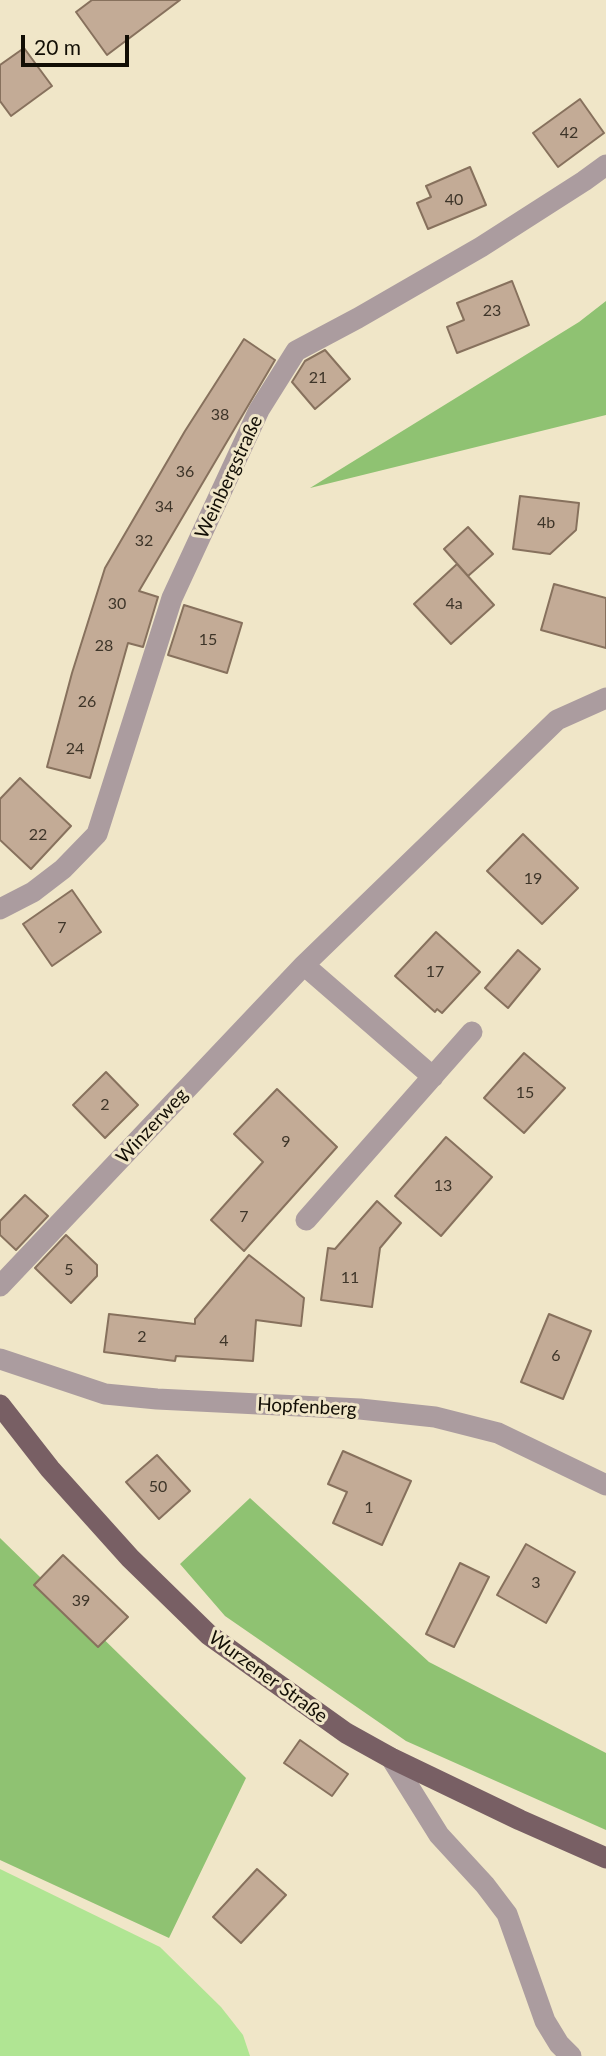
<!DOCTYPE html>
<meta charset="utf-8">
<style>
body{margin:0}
#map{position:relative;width:606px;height:2056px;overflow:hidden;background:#f0e6c8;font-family:Lato,sans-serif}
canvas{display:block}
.scale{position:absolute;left:21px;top:35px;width:108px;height:32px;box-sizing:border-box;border:4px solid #120e05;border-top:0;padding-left:9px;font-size:21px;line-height:24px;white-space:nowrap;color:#120e05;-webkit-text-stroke:5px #f0e6c8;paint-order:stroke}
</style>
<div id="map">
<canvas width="606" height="2056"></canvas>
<div class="scale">20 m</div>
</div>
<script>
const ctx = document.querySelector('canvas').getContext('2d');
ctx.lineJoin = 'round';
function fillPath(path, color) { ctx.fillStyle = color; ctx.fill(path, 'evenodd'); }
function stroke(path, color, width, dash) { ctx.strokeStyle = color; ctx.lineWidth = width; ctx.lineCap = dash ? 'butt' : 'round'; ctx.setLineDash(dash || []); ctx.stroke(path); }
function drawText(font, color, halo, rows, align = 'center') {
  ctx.font = font + ' Lato,sans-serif'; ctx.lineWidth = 6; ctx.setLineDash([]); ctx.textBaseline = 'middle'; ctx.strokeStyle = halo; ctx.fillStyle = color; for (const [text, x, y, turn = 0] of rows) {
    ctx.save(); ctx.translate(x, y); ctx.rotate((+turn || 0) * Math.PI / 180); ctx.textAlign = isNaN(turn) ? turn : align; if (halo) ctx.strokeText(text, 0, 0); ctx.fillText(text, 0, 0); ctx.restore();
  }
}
fillPath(new Path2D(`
 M 0,1869 L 160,1947 L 221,2007 L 243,2035 L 250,2056 L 0,2056 Z`), '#b0e593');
fillPath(new Path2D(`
 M 606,301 L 606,415 L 310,488 L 579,322 Z
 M 250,1498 L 429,1662 L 606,1753 L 606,1830 L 406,1741 L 225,1616 L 180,1564 Z
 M 0,1538 L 246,1778 L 169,1938 L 0,1860 Z`), '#8fc272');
const building = new Path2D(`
 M 92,0 L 180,0 L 107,55 L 76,12 Z
 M 24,48 L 52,86 L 11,116 L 0,101 L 0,65 Z
 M 580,99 L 604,133 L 558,167 L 533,133 Z
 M 470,167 L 486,205 L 428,229 L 417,203 L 431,197 L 426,186 Z
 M 512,281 L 529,325 L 457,353 L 447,327 L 464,320 L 457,303 Z
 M 244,339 L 275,360 L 139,591 L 158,597 L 143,647 L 128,643 L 90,778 L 47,767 L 72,673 L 105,568 L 185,431 Z
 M 325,350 L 350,379 L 315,409 L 292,382 L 305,361 Z
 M 520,496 L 579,503 L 576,530 L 550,554 L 513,549 Z
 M 468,527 L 493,554 L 468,576 L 444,549 Z
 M 457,564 L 494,605 L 451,644 L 414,604 Z
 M 554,584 L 606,598 L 606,648 L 541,630 Z
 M 184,605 L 242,623 L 227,673 L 168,655 Z
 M 20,778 L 71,826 L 31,869 L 0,840 L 0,799 Z
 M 523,834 L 578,888 L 542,924 L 487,871 Z
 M 72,890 L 101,932 L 52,966 L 23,924 Z
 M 436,932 L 480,972 L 442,1013 L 437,1009 L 435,1012 L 395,976 Z
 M 518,950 L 540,969 L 508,1008 L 485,988 Z
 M 524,1053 L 565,1088 L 524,1133 L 484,1098 Z
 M 106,1072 L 138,1105 L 105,1138 L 73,1105 Z
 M 277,1089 L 337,1147 L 244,1251 L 211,1220 L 263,1162 L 234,1134 Z
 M 446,1137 L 492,1177 L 441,1236 L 395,1196 Z
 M 25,1195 L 48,1216 L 16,1250 L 0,1235 L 0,1221 Z
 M 377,1201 L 401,1223 L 380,1248 L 372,1307 L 321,1300 L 328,1248 L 335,1249 Z
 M 66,1235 L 97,1265 L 97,1276 L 71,1303 L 35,1268 Z
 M 249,1255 L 304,1298 L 301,1326 L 256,1320 L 253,1361 L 176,1356 L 175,1361 L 104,1352 L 109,1314 L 195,1324 L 195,1319 Z
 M 549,1314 L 591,1331 L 563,1399 L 521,1382 Z
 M 343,1451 L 411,1481 L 382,1545 L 333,1523 L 347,1492 L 328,1484 Z
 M 157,1455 L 190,1491 L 159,1519 L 126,1482 Z
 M 526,1544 L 575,1572 L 546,1623 L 497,1595 Z
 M 63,1555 L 128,1617 L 98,1647 L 34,1585 Z
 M 460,1563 L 489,1577 L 454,1647 L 426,1634 Z
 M 300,1740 L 348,1774 L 332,1796 L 284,1763 Z
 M 257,1869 L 286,1895 L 241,1943 L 213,1917 Z`);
fillPath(building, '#c3ab96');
stroke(building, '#87715d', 2);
stroke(new Path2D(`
 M 0,909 L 33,892 L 63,869 L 97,834 L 172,598 L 259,410 L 296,351 L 358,318 L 481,247 L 584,181 L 606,165
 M 304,965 L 433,1077
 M 306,1220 L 472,1032
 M 0,1286 L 304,965 L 557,720 L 606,698
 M 0,1359 L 105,1394 L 157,1399 L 360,1409 L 435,1417 L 498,1433 L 606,1485
 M 391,1758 L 439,1835 L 485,1885 L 507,1914 L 545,2021 L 559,2044 L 571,2056`), '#ab9c9f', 21);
stroke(new Path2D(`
 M 0,1405 L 50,1469 L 130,1558 L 209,1635 L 346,1733 L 391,1758 L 520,1820 L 606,1858`), '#785f64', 21);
drawText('16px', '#3e3529', null, [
 ["42",569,133],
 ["40",454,200],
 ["23",492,311],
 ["21",318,378],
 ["38",220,415],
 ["36",185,472],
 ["34",164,507],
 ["4b",546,523],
 ["32",144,541],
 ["30",117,604],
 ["4a",454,604],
 ["15",208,640],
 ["28",104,646],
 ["26",87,702],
 ["24",75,749],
 ["22",38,835],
 ["19",533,879],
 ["7",62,928],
 ["17",435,972],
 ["15",525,1093],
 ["2",105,1105],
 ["9",286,1142],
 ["13",443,1186],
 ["7",244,1217],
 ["5",69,1270],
 ["11",350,1278],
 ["2",142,1337],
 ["4",224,1341],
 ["6",556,1356],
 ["50",158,1487],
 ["1",369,1508],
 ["3",536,1583],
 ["39",81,1601]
]);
drawText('19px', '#120e05', '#f0e6c8', [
 ["Weinbergstraße",229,477,-65],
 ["Winzerweg",152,1126,-47],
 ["Hopfenberg",307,1407,3],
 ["Wurzener Straße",268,1677,36]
]);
</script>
